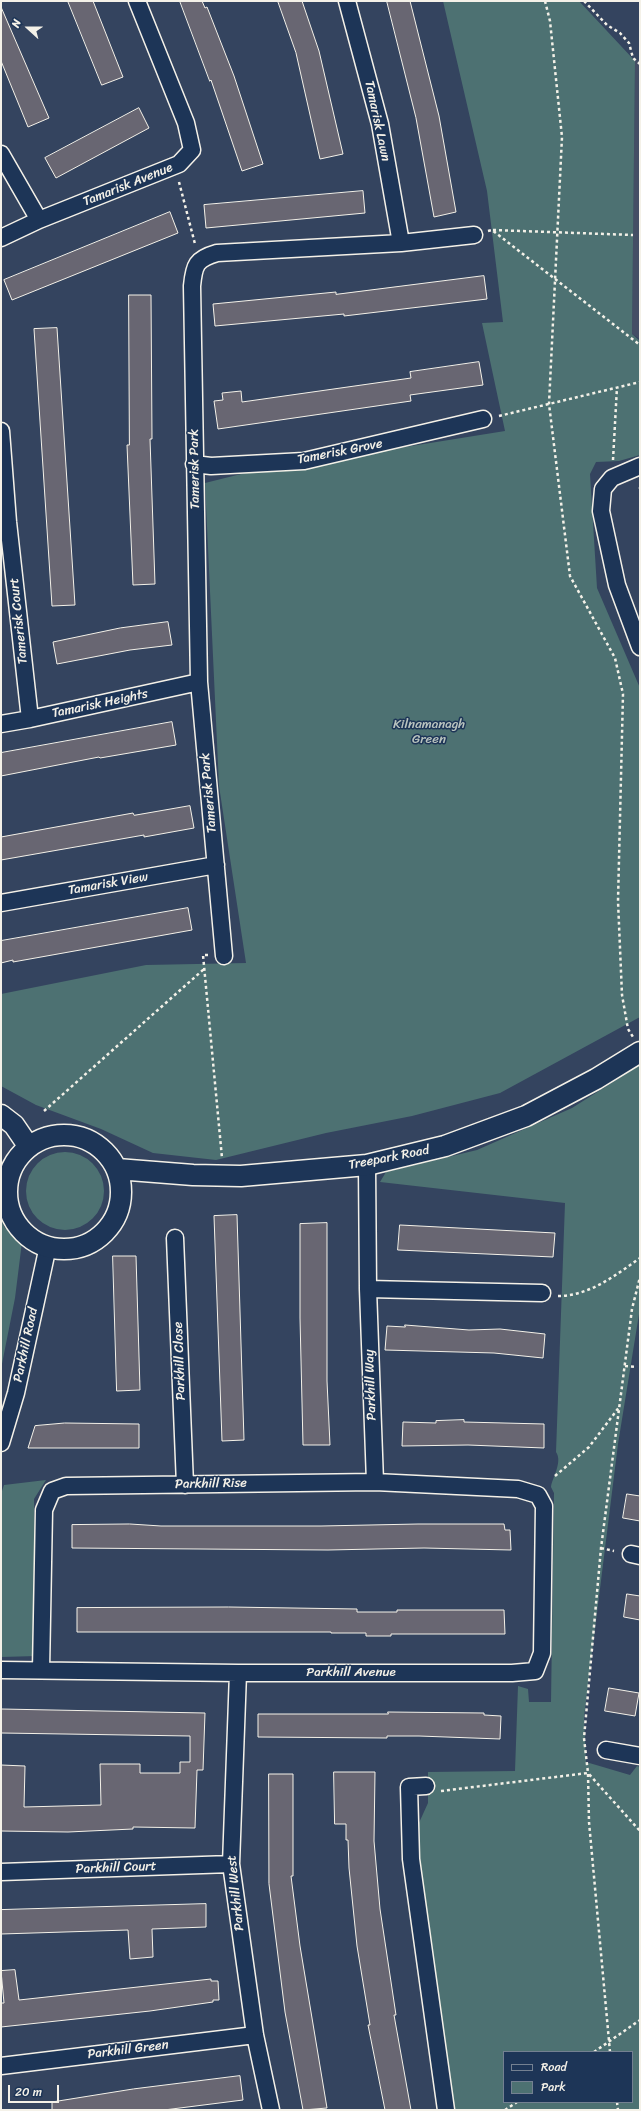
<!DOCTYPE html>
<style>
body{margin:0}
#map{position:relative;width:641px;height:2111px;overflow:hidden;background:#34445f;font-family:Sriracha,sans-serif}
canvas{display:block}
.frame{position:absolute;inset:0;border:2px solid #f4f1e8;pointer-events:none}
.legend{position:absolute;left:503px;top:2051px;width:130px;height:52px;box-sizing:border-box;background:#1d3557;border:1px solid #738091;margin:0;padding:5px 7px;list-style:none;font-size:12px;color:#f4f1e8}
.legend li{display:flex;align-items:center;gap:8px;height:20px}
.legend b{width:20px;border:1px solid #738091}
.north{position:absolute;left:8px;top:8px;width:40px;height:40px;-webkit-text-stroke:3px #1d3557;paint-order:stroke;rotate:291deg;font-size:11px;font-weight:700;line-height:16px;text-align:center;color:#f4f1e8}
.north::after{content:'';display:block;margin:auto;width:14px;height:18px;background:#f4f1e8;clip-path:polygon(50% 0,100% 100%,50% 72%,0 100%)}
.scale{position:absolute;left:8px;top:2085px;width:51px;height:18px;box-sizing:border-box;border:2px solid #f4f1e8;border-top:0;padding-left:5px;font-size:12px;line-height:14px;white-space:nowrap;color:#f4f1e8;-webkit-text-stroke:3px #1d3557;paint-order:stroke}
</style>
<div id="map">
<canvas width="641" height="2111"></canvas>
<div class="frame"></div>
<ul class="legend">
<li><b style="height:5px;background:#1d3557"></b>Road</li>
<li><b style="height:11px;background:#4d7172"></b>Park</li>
</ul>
<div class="north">N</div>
<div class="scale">20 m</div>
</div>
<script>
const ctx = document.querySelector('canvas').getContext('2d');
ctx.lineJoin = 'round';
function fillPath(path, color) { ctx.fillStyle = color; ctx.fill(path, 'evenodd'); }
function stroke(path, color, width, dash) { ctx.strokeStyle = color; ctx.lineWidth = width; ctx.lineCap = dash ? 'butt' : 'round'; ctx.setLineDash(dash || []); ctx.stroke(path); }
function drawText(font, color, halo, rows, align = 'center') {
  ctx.font = font + ' Sriracha,sans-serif'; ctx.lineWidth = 3; ctx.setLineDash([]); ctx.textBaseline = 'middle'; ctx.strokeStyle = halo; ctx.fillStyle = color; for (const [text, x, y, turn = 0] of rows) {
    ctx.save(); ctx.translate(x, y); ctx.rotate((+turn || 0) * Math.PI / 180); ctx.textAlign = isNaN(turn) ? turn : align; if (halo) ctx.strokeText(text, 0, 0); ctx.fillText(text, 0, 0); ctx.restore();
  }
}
fillPath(new Path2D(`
 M 640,59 L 640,339 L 632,334 L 635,61 Z`), '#444e65');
fillPath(new Path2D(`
 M 443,1 L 579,1 L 635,61 L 632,334 L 640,341 L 640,455 L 619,461 L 596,462 L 590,474 L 597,588 L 640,688 L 640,1017 L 500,1093 L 412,1116 L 326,1133 L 216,1160 L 153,1153 L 101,1129 L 36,1105 L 1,1086 L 1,994 L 146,965 L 246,963 L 219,786 L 205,483 L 249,472 L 505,431 L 482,323 L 503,322 L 487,191 Z
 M 640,1065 L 640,1308 L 618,1444 L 584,1717 L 586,1762 L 630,1775 L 637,1766 L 640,1767 L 640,2110 L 455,2110 L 421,1874 L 418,1825 L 428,1803 L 428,1772 L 515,1771 L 518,1686 L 528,1689 L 529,1702 L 551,1702 L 554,1493 L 551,1487 C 552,1478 563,1462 556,1452 L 565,1203 L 380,1182 L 386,1172 L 477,1150 L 572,1108 ZM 504,2052 L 632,2052 L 632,2102 L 504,2102 Z
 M26 1191a39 39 0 1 1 78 0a39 39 0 1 1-78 0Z
 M 1,1220 L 5,1228 L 22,1242 L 15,1298 L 1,1369 Z
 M 46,1480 L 34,1499 L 37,1656 L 1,1657 L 1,1494 L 4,1485 Z`), '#4d7172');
const building = new Path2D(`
 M 68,1 L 93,1 L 123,77 L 102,85 Z
 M 180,1 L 202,1 L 205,8 L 207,7 L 234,76 L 263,164 L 242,171 L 211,80 L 210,81 Z
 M 278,1 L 302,1 L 319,51 L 343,154 L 320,159 L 296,53 Z
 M 387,1 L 410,1 L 439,116 L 456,212 L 434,217 L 416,118 Z
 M 1,7 L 49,118 L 28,127 L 1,61 Z
 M 139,108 L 149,128 L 56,178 L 45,158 Z
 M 363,191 L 365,213 L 206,228 L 204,205 Z
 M 170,212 L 178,233 L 12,300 L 4,280 Z
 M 484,276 L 487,299 L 344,316 L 344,314 L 215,326 L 213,304 L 336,292 L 336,294 Z
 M 129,295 L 151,295 L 152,439 L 150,439 L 155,584 L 133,585 L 127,445 L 129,445 Z
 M 57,328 L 75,605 L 52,606 L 34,329 Z
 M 479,362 L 483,385 L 410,395 L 411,401 L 218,429 L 214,401 L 223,400 L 222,393 L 241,391 L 242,402 L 411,378 L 410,372 Z
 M 168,622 L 172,645 L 130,650 L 57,664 L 53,642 L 120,628 Z
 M 172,722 L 176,745 L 100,758 L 99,757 L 1,776 L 1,753 Z
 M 190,806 L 194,828 L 144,837 L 144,835 L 1,860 L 1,837 L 133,813 L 134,815 Z
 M 188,908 L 192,930 L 13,962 L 13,960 L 1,963 L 1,941 Z
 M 237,1215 L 244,1440 L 222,1441 L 214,1216 Z
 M 327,1223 L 327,1381 L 330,1445 L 303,1445 L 300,1318 L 300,1224 Z
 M 400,1225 L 555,1233 L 553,1257 L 398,1250 Z
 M 113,1256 L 136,1256 L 140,1390 L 117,1391 Z
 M 405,1325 L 469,1330 L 500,1329 L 545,1334 L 543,1358 L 494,1353 L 385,1350 L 387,1326 L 405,1327 Z
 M 464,1420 L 464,1422 L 544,1424 L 544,1448 L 468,1445 L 402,1446 L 403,1422 L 436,1423 L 436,1421 Z
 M 65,1423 L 139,1424 L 139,1448 L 28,1448 L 35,1426 Z
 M 627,1494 L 640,1496 L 640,1521 L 623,1518 Z
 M 130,1524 L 161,1526 L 321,1526 L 418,1524 L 504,1524 L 505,1530 L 510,1530 L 511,1550 L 424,1548 L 328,1550 L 72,1548 L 72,1525 Z
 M 627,1594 L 640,1596 L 640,1620 L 624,1617 Z
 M 229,1607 L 357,1609 L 357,1612 L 397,1612 L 397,1610 L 504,1610 L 505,1634 L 391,1634 L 391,1636 L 366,1636 L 366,1633 L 331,1633 L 331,1632 L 77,1632 L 77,1608 Z
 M 609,1688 L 639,1693 L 635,1716 L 605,1711 Z
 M 1,1709 L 205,1713 L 203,1770 L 197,1770 L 195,1828 L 133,1827 L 133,1829 L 68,1832 L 1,1831 L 1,1765 L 25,1766 L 24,1807 L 101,1805 L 100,1764 L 140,1764 L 140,1773 L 180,1773 L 180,1762 L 190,1762 L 190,1736 L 1,1733 Z
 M 388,1712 L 484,1713 L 484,1715 L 501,1716 L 500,1739 L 419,1736 L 387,1736 L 387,1738 L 258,1737 L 258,1714 L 388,1714 Z
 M 334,1772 L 375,1772 L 374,1841 L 380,1909 L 396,2015 L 394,2015 L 411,2110 L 385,2110 L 368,2025 L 370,2025 L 357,1946 L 349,1868 L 348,1840 L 346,1840 L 346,1824 L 335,1824 Z
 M 269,1774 L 293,1774 L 293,1876 L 291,1876 L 300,1946 L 327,2108 L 303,2110 L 285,2012 L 269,1884 Z
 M 206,1904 L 206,1927 L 152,1929 L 153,1957 L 130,1959 L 128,1930 L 1,1934 L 1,1910 Z
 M 15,1970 L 19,2000 L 211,1979 L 211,1981 L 218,1981 L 219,2000 L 213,2000 L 213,2002 L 150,2011 L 1,2027 L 1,2003 L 4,2003 L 1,1971 Z
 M 240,2076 L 243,2100 L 164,2110 L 52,2110 L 52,2102 L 133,2089 Z`);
fillPath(building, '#686672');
stroke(building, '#f4f1e8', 1);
const minor = new Path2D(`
 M 347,1 L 380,124 L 401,243
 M 1,154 L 39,220
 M 1,238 L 39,220 L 179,164 L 192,150 L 186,123 L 137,1
 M 1,431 L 8,522 L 30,719
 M 194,464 L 211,466 L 304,461 L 483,419
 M 640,466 L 612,478 L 603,489 L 601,511 L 617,585 L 640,647
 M 1,724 L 30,719 L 199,682
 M 1,903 L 216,865
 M 224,956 L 199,682 L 192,286 C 194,265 196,259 217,253 L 401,243 L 474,235
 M 367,1165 L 368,1289 L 375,1482
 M 175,1238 L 185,1485
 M 368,1289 L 542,1293
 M 1,1443 L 16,1393 L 48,1246
 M 631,1554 L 640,1556
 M 1,1670 L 238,1673 L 512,1673 L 535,1671 L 542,1653 L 544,1506 L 538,1495 L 518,1489 L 375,1482 L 66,1486 L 52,1491 L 44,1510 L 41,1670
 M 238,1673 L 231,1864 L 255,2035 L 271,2110
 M 606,1750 L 640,1756
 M 426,1786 L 409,1787 L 411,1859 L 446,2110
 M 1,1872 L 231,1864
 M 1,2066 L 255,2035`);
const tertiary = new Path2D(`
 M 1,1115 L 14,1125 L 29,1147
 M7 1192a57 57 0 1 1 114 0a57 57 0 1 1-114 0Z
 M 117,1169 L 193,1175 L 241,1176 L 367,1165 L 445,1146 L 526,1116 L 596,1079 L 640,1052`);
stroke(minor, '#f4f1e8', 19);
stroke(tertiary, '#f4f1e8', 23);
stroke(new Path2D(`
 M 545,1 L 550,21 L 562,137 L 549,404 L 570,576 L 615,658 L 623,694 L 618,901 L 622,995 L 628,1029 L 633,1037
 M 584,1 L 607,25 L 620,33 L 629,43 L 633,58 L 640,64
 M 179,182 L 195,244
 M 493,230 L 633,235
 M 488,231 L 492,230 L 640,345
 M 499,416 L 640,382
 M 613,460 L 617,387
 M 640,487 L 640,489
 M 208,955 L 203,955 L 222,1158
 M 44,1111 L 204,969
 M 558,1296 C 589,1296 616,1275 640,1258
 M 625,1366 L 637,1367
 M 555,1476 L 589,1447 L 620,1406
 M 601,1548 L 614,1551
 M 441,1791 L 588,1773 L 640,1831
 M 594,2052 L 640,2020
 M 610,2052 L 589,1822 L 588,1773 L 584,1738 L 601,1548 L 632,1309 L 640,1277
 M 617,2102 L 618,2110
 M 505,2110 L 517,2102`), '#f4f1e8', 2.5, [3, 3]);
stroke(minor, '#1d3557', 16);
stroke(tertiary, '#1d3557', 20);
drawText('13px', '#f4f1e8', '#1d3557', [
 ["Tamarisk Lawn",377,121,78],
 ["Tamarisk Avenue",128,185,-22],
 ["Tamerisk Grove",340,452,-11],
 ["Tamerisk Park",195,469,-91],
 ["Tamerisk Court",19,621,-96],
 ["Tamarisk Heights",100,704,-12],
 ["Tamerisk Park",209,793,-95],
 ["Tamarisk View",108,884,-10],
 ["Treepark Road",389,1158,-11],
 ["Parkhill Road",26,1345,-78],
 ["Parkhill Close",180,1361,-92],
 ["Parkhill Way",371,1385,-92],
 ["Parkhill Rise",211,1484,-1],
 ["Parkhill Avenue",351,1673],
 ["Parkhill Court",116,1868,-2],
 ["Parkhill West",236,1893,-96],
 ["Parkhill Green",128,2050,-7]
]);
drawText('13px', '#bac4bf', '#1d3557', [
 ["Kilnamanagh",429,725],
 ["Green",429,740]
]);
</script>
